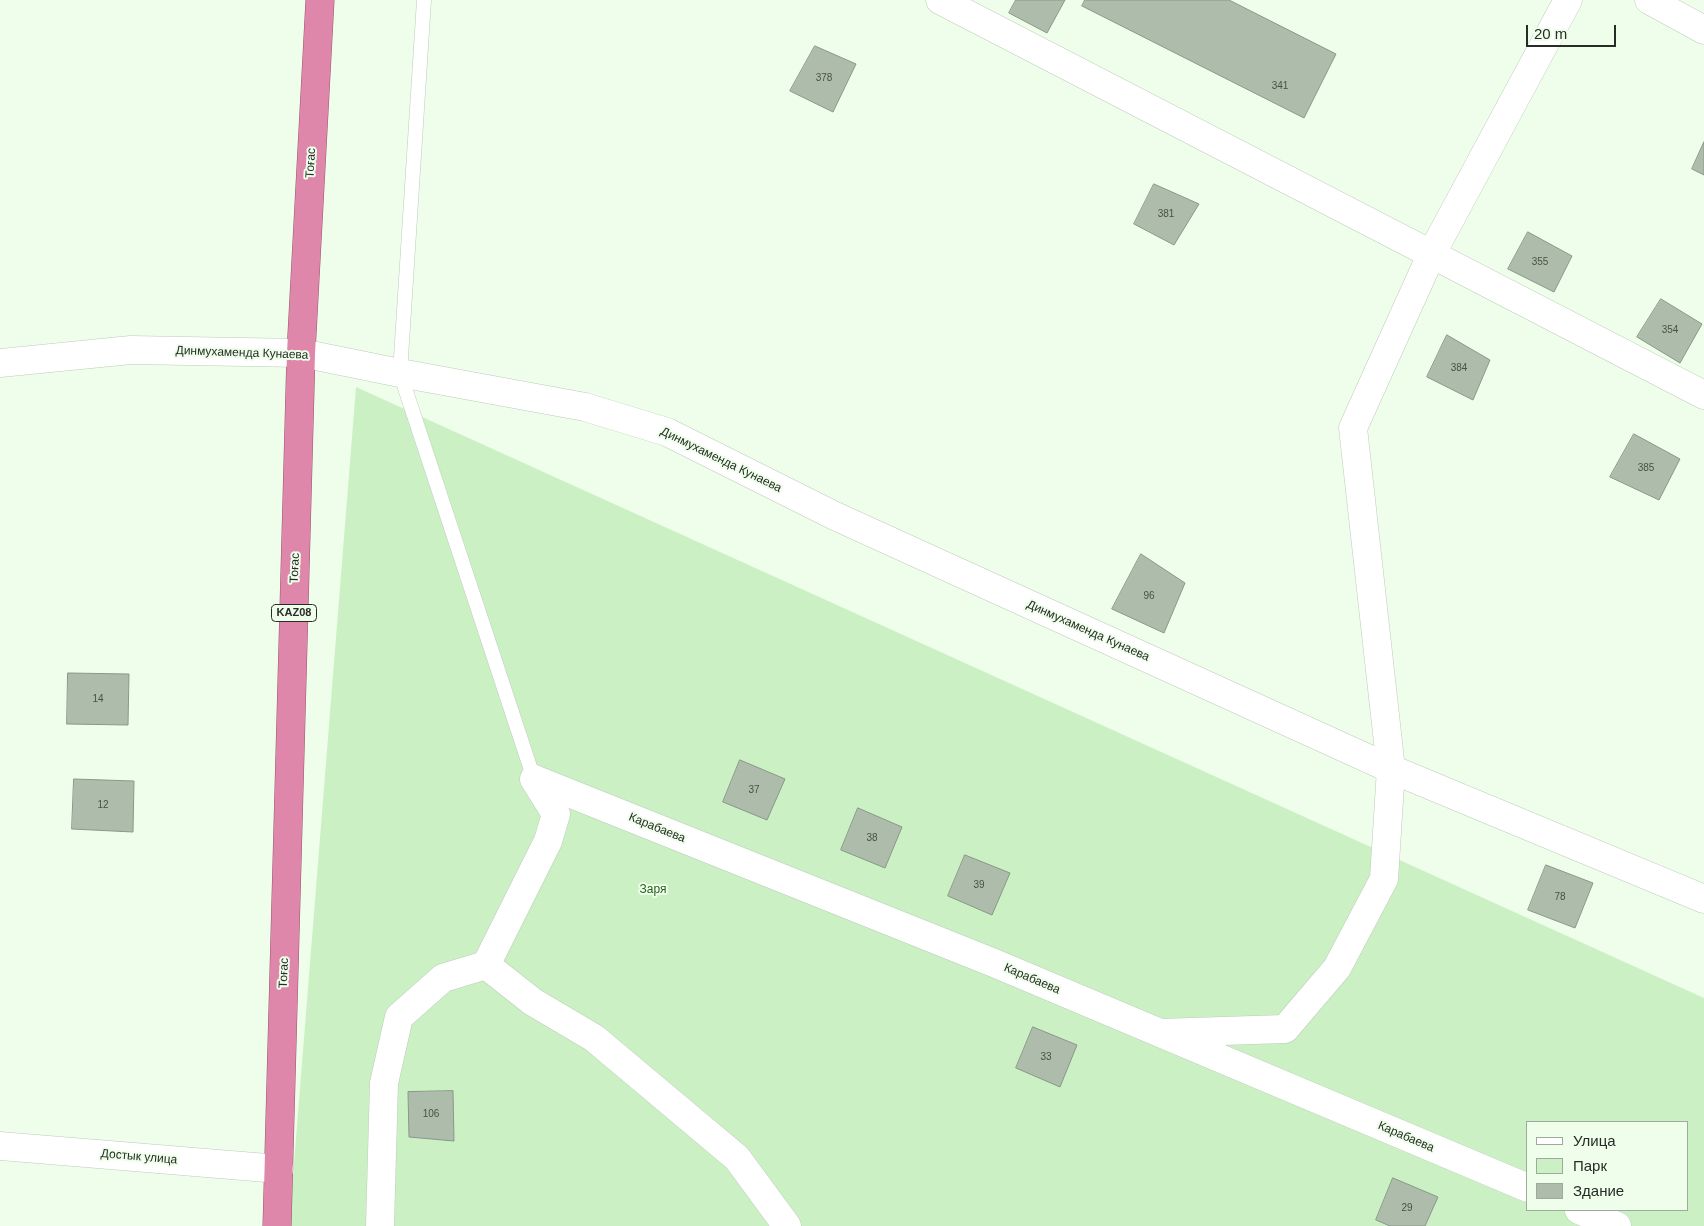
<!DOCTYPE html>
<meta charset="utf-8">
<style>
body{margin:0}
#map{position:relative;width:1704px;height:1226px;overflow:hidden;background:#eefeeb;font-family:Arial,sans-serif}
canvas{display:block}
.legend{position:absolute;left:1526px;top:1121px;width:162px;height:90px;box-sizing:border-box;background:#eefeeb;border:1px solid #9eaa9c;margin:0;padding:6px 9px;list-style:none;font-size:15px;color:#272d26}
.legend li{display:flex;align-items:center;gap:10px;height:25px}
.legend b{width:25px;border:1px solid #9eaa9c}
.scale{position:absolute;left:1526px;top:25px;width:90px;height:22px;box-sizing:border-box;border:2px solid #272d26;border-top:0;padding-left:6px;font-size:15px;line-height:18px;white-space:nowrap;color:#272d26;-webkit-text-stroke:4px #eefeeb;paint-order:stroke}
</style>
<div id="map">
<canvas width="1704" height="1226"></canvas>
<ul class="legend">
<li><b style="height:6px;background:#fff"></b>Улица</li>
<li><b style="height:14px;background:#cbf0c4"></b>Парк</li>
<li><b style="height:14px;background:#aebdab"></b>Здание</li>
</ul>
<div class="scale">20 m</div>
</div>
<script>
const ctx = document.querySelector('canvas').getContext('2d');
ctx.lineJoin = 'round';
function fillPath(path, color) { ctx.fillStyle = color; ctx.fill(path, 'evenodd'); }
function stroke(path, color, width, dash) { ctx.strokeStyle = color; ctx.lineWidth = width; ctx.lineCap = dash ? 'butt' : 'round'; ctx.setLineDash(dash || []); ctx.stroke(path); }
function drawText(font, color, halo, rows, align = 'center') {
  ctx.font = font + ' Arial,sans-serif'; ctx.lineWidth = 4; ctx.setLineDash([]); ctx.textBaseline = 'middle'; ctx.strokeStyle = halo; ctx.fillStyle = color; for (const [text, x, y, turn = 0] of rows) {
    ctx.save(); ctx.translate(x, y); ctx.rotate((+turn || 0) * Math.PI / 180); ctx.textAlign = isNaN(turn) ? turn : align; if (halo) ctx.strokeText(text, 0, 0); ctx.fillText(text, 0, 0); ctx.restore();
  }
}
fillPath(new Path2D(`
 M 356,387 L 1704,998 L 1704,1226 L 289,1226 ZM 1528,1122 L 1688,1122 L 1688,1210 L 1528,1210 Z`), '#cbf0c4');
const building = new Path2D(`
 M 1016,0 L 1065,0 L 1047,33 L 1009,13 Z
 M 1085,0 L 1229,0 L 1336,54 L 1304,118 L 1082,6 Z
 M 815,46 L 856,64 L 833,112 L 790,91 Z
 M 1704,142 L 1704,175 L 1692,169 Z
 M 1154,184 L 1199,204 L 1174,245 L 1134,224 Z
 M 1528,232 L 1572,256 L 1554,292 L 1508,269 Z
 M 1661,299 L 1702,324 L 1680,363 L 1637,337 Z
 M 1447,335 L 1490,360 L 1473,400 L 1427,377 Z
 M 1634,434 L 1680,459 L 1659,500 L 1610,477 Z
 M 1141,554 L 1185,583 L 1164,633 L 1112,609 Z
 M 68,673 L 129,674 L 128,725 L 67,724 Z
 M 740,760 L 785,779 L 767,820 L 723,802 Z
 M 74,779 L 134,781 L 133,832 L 72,829 Z
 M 858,808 L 902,827 L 885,868 L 841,850 Z
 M 965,855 L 1010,873 L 992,915 L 948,896 Z
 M 1546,865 L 1593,883 L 1575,928 L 1528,910 Z
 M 1033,1027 L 1077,1045 L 1060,1087 L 1016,1068 Z
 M 453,1091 L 454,1141 L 409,1137 L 408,1092 Z
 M 1393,1178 L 1438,1197 L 1425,1226 L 1390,1226 L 1376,1220 Z`);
fillPath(building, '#aebdab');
stroke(building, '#899887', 1);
const service = new Path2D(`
 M 424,0 L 400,373 L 534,779`);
const minor = new Path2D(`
 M 940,0 L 1704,395
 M 1649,0 L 1704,30
 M 0,363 L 131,350 L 301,353 L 400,373 L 585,407 L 667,432 L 835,516 L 1391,769 L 1704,899
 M 534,779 L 994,963 L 1528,1188
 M 534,779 L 556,814 L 548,841 L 486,965 L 533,1002 L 594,1038 L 737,1158 L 787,1226
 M 1160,1033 L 1285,1029 L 1337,968 L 1384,879 L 1391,769 L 1353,428 L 1432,253 L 1568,0
 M 0,1146 L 279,1169
 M 1579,1210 L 1617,1226
 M 380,1226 L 384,1083 L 399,1017 L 443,978 L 486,965`);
const trunk = new Path2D(`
 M 277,1226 L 301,353 L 320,0`);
stroke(service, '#bdccba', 15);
stroke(minor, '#bdccba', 29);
stroke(trunk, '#99546e', 29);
stroke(service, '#fff', 14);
stroke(minor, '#fff', 28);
stroke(trunk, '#de87aa', 28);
drawText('10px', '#495147', null, [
 ["378",824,78],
 ["341",1280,86],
 ["381",1166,214],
 ["355",1540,262],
 ["354",1670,330],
 ["384",1459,368],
 ["385",1646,468],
 ["96",1149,596],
 ["14",98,699],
 ["37",754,790],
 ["12",103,805],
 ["38",872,838],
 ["39",979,885],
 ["78",1560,897],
 ["33",1046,1057],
 ["106",431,1114],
 ["29",1407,1208]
]);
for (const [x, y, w] of [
 [294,613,45]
]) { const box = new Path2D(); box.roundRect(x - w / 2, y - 8.5, w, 17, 4); ctx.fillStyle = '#eefeeb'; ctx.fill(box); stroke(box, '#272d26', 1); }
drawText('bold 11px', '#272d26', null, [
 ["KAZ08",294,613]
]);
drawText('12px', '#272d26', '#eefeeb', [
 ["Тоғас",311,163,-87],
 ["Динмухаменда Кунаева",242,353,2],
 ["Динмухаменда Кунаева",721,460,26],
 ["Тоғас",295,568,-88],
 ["Динмухаменда Кунаева",1088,631,24],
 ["Карабаева",657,828,22],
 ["Тоғас",284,973,-88],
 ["Карабаева",1032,979,23],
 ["Карабаева",1406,1137,23],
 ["Достык улица",139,1157,5]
]);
drawText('12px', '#265f1c', '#eefeeb', [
 ["Заря",653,890]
]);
</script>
